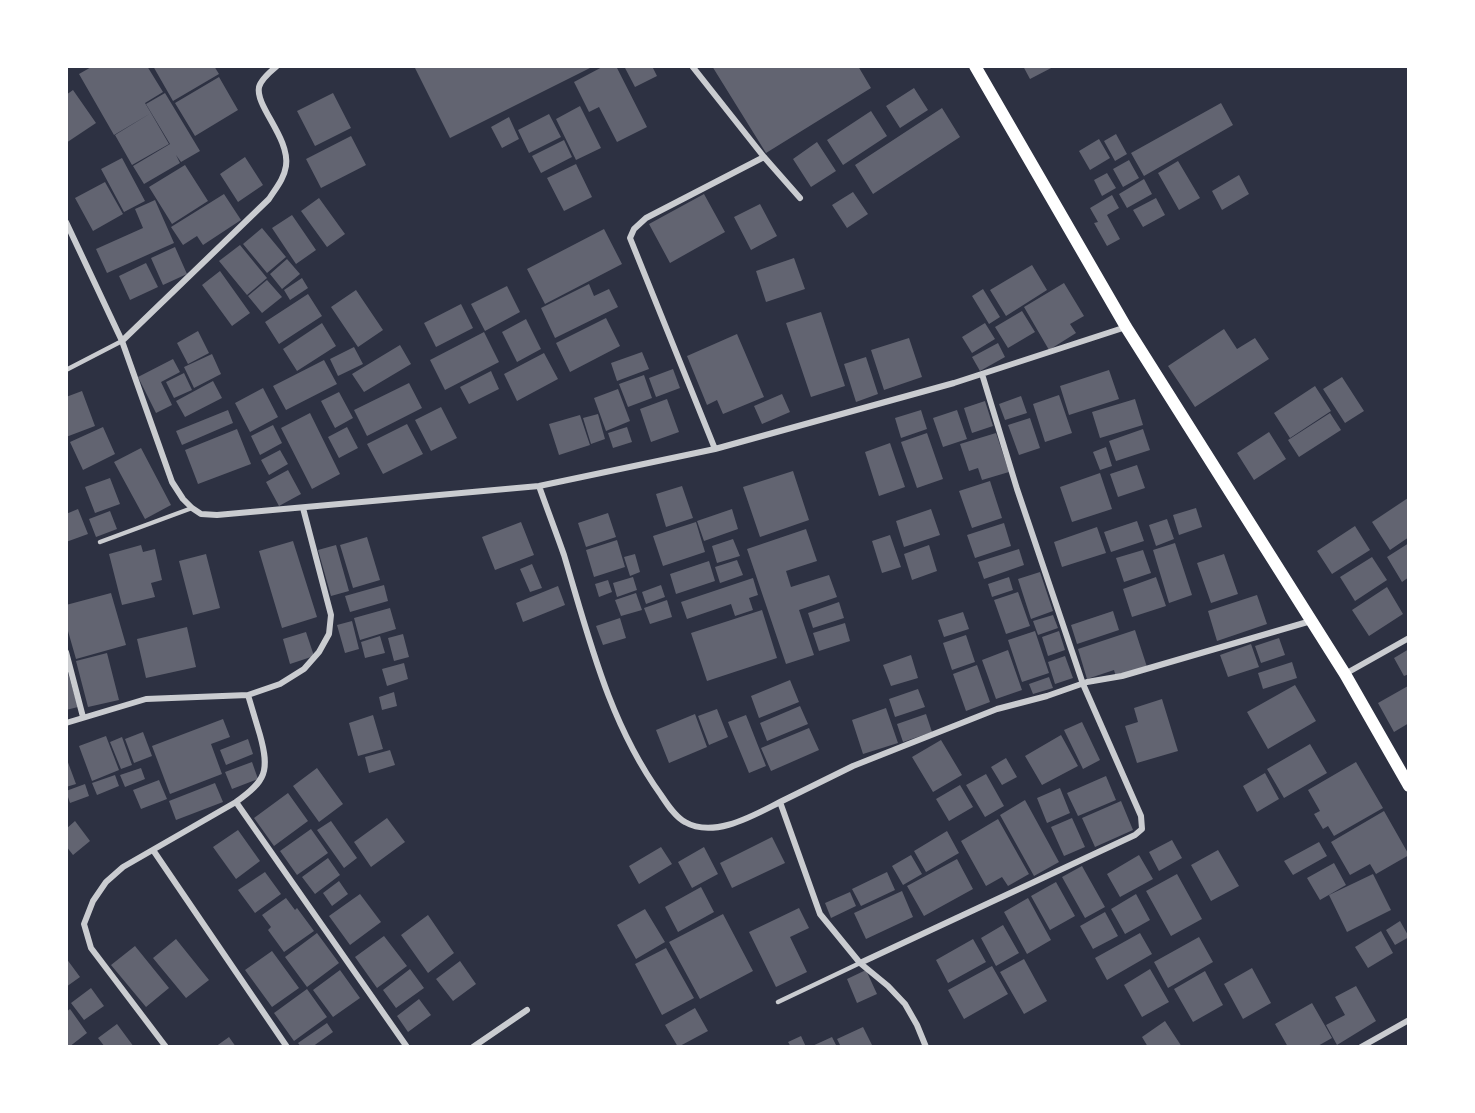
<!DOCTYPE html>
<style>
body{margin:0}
#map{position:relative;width:1475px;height:1113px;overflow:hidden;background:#2d3142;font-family:Helvetica,sans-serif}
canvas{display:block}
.frame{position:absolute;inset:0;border:68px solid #fff;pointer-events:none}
</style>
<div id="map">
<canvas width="1475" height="1113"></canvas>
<div class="frame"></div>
</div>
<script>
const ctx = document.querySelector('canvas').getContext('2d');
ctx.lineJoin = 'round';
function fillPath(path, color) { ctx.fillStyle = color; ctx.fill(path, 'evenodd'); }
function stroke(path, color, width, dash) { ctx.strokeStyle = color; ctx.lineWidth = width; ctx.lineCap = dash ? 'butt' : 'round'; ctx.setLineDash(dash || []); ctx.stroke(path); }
fillPath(new Path2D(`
 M 93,66 L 147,66 L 163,92 L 145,103 L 151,113 L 114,135 L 79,74 Z
 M 153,66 L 214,66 L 219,74 L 173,101 Z
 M 414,66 L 594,66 L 450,138 Z
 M 604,66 L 616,66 L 647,127 L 617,142 L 599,107 L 589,112 L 574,82 Z
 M 624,66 L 652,66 L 657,76 L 635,87 Z
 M 712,66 L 858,66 L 871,88 L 766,153 Z
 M 1023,66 L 1055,66 L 1030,79 Z
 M 219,77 L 238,110 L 195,136 L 175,103 Z
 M 914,88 L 928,110 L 900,128 L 886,106 Z
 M 73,90 L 96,123 L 66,143 L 66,95 Z
 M 165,93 L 200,151 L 181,162 L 176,155 L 180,163 L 144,184 L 133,166 L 170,144 L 146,104 Z
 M 333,93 L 351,128 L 315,146 L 297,111 Z
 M 1221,103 L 1233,125 L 1144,176 L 1131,153 Z
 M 580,106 L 601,148 L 576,160 L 556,119 Z
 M 942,108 L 960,137 L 873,194 L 855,165 Z
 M 871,111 L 887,136 L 843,165 L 827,140 Z
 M 151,113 L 169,144 L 132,165 L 115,135 Z
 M 549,114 L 561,137 L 529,153 L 518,130 Z
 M 509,117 L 519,139 L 502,148 L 491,127 Z
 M 1116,134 L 1127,154 L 1115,161 L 1104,141 Z
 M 351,136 L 366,165 L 321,188 L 306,159 Z
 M 1099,139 L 1110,158 L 1090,170 L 1079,151 Z
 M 564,140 L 572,157 L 541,173 L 532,156 Z
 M 817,142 L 836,171 L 811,187 L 793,159 Z
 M 245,157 L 263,185 L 238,202 L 220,174 Z
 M 122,158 L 145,201 L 124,212 L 101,169 Z
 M 1129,160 L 1139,178 L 1123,187 L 1113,169 Z
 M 1178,161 L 1200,198 L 1179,210 L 1158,173 Z
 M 576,164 L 592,197 L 564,211 L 547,178 Z
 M 185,165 L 208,201 L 172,224 L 149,187 Z
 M 1107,173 L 1116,188 L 1102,196 L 1094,180 Z
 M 1239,175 L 1249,194 L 1222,210 L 1212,191 Z
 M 1144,179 L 1152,194 L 1127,208 L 1119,194 Z
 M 105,182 L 123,214 L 93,231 L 75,198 Z
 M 853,192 L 868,214 L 847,228 L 832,205 Z
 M 224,194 L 241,220 L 203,245 L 197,236 L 183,245 L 171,227 Z
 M 704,194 L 725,232 L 670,263 L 649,224 Z
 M 1112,195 L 1119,208 L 1107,215 L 1120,239 L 1107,246 L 1094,223 L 1098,222 L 1090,208 Z
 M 319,198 L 345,234 L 327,247 L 301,211 Z
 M 1156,198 L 1165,215 L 1143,227 L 1133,210 Z
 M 155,200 L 174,243 L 107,273 L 96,249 L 143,228 L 135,209 Z
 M 760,204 L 777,236 L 751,250 L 734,217 Z
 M 292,215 L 316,250 L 296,264 L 272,228 Z
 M 262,228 L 286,257 L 267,273 L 243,244 Z
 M 604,229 L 622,264 L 545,304 L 527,269 Z
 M 240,245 L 267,278 L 247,295 L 219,261 Z
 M 175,247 L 187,274 L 163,285 L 151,258 Z
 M 794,258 L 805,289 L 766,302 L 756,271 Z
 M 287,259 L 300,274 L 282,289 L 270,274 Z
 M 146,263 L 158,287 L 130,300 L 119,276 Z
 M 1032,265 L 1047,290 L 1006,316 L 990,290 Z
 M 220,271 L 250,313 L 232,326 L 202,285 Z
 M 302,278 L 308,288 L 290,300 L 284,290 Z
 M 267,280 L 282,297 L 262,313 L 248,296 Z
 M 1064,283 L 1084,316 L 1070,324 L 1076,333 L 1049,350 L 1024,307 Z
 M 589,284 L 594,296 L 609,289 L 618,307 L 555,338 L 541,308 Z
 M 507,286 L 520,312 L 485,331 L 471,304 Z
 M 983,289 L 1000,317 L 989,324 L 972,296 Z
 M 356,290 L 383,330 L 358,347 L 331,307 Z
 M 308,294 L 322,316 L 279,344 L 265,322 Z
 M 461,304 L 473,328 L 436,347 L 424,323 Z
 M 1022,311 L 1035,332 L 1008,348 L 995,327 Z
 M 821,312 L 845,386 L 811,397 L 786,323 Z
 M 606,318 L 620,346 L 570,372 L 556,343 Z
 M 526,319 L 541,349 L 517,362 L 502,332 Z
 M 322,323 L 336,346 L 297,371 L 283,349 Z
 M 985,323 L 995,339 L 972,353 L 962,337 Z
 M 1224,329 L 1237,349 L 1255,338 L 1269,359 L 1195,407 L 1168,366 Z
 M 198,331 L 209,353 L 188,364 L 177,343 Z
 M 484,332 L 499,362 L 445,390 L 430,360 Z
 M 737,334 L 764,397 L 723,414 L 717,400 L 707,405 L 687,356 Z
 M 909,338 L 922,377 L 884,390 L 871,350 Z
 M 998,343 L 1005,357 L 980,371 L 972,357 Z
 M 400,345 L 411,364 L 364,392 L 352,374 Z
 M 354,347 L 363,364 L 338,376 L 330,359 Z
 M 642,352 L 649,369 L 617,381 L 611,363 Z
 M 544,353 L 558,379 L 517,401 L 504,374 Z
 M 212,354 L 221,374 L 194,388 L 184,367 Z
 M 866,357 L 878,394 L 856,402 L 844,364 Z
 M 173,359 L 180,372 L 161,382 L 172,405 L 156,413 L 138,377 Z
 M 324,360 L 337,384 L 286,410 L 273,386 Z
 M 673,369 L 680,388 L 656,397 L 649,378 Z
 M 1109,370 L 1119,399 L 1069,415 L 1060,386 Z
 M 491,371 L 499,389 L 469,404 L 460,387 Z
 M 184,373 L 192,390 L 174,398 L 166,382 Z
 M 644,375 L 652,398 L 628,407 L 619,384 Z
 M 1342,377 L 1364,411 L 1345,423 L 1323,389 Z
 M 213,381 L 222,398 L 185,417 L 176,401 Z
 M 409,383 L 422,408 L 367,436 L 354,410 Z
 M 1315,386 L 1331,411 L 1290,438 L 1274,413 Z
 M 263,388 L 278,417 L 250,432 L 235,403 Z
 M 618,389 L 630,421 L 606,431 L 594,398 Z
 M 82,391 L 95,426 L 66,437 L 66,397 Z
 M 339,392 L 353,418 L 335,428 L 321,401 Z
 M 782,394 L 790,412 L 762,424 L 754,406 Z
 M 1059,395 L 1072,433 L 1045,442 L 1033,404 Z
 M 1021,396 L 1027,413 L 1005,420 L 999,404 Z
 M 667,399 L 679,432 L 651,442 L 640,409 Z
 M 1135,399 L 1143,425 L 1100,438 L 1092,412 Z
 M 985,401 L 993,426 L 972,433 L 964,408 Z
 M 441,407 L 457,438 L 431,451 L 415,420 Z
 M 228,410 L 233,423 L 182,445 L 176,431 Z
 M 921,410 L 927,429 L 901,438 L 895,418 Z
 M 957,410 L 967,439 L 943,447 L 933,418 Z
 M 310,413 L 340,474 L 312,489 L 281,428 Z
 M 1330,413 L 1341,430 L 1299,457 L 1288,440 Z
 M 598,414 L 605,439 L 591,444 L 583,418 Z
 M 580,415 L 590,445 L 559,455 L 549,424 Z
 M 1030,418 L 1040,448 L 1019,455 L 1008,425 Z
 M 407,424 L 423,454 L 383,474 L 367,444 Z
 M 273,425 L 282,443 L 260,455 L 251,436 Z
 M 103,427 L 115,454 L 83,470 L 70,442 Z
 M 347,427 L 358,448 L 339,458 L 328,437 Z
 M 627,427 L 632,442 L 613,448 L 608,433 Z
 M 237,429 L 251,464 L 198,484 L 185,450 Z
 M 1143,429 L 1150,450 L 1116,461 L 1109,441 Z
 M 1269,432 L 1286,459 L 1254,480 L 1237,453 Z
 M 927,433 L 943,479 L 917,488 L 901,442 Z
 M 996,433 L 1009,472 L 982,480 L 978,468 L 969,471 L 960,444 Z
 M 890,443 L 905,487 L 879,496 L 865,452 Z
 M 1106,447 L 1112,466 L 1100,470 L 1093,452 Z
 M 141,448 L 171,505 L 145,519 L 114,462 Z
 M 280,450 L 288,464 L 269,475 L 261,460 Z
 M 1137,465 L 1145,488 L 1118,497 L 1110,474 Z
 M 288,470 L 301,494 L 279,506 L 266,482 Z
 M 793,471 L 809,520 L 760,537 L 743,487 Z
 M 1100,473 L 1112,509 L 1072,522 L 1060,487 Z
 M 110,478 L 120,504 L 95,513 L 85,487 Z
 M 990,481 L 1002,518 L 972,528 L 959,491 Z
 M 682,486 L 693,518 L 666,527 L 656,494 Z
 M 1408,498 L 1409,537 L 1390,550 L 1372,522 Z
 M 1196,508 L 1202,527 L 1179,535 L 1173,515 Z
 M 78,509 L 88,534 L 66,542 L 66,514 Z
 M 732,509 L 738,529 L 704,541 L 697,521 Z
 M 931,509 L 940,535 L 904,547 L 896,521 Z
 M 110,511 L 117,529 L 96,537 L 89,519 Z
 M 608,513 L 616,537 L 586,547 L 578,523 Z
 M 1167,519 L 1174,539 L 1156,546 L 1149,525 Z
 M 1137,521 L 1144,541 L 1111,552 L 1104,532 Z
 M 521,522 L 534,555 L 495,570 L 482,537 Z
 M 696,522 L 705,552 L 663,566 L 653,536 Z
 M 1004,523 L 1011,546 L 975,558 L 967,535 Z
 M 1355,526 L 1370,550 L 1332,574 L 1317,551 Z
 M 1097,527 L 1106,553 L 1062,567 L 1054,542 Z
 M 806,529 L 817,561 L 786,571 L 791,587 L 829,575 L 837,597 L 799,610 L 814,655 L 786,664 L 747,549 Z
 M 890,535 L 901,567 L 882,573 L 872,541 Z
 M 367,537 L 380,580 L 353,588 L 340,545 Z
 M 733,539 L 740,556 L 717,563 L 712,546 Z
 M 617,540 L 625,567 L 594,577 L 586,550 Z
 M 293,541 L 317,617 L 282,628 L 259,551 Z
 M 1175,543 L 1192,595 L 1169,603 L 1153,550 Z
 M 1409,543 L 1409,577 L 1402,582 L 1387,557 Z
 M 141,545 L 143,552 L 155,549 L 162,580 L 151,583 L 155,597 L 122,605 L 109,554 Z
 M 336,545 L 349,591 L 331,596 L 318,550 Z
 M 929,545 L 937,571 L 912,580 L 904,554 Z
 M 1019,549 L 1024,565 L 984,579 L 978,562 Z
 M 1143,550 L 1151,573 L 1124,582 L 1116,558 Z
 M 206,554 L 220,608 L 193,615 L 179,561 Z
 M 635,554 L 640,572 L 630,576 L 624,557 Z
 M 1224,554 L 1238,594 L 1211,603 L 1197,563 Z
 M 1372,557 L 1387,580 L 1355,601 L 1340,577 Z
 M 737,560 L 743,575 L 720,583 L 715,567 Z
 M 709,561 L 715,581 L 676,594 L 670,574 Z
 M 532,564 L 542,588 L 530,592 L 520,569 Z
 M 1040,572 L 1053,611 L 1031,619 L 1018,579 Z
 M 633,577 L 637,590 L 617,597 L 613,583 Z
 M 1009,577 L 1013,590 L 992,597 L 988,584 Z
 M 1156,577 L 1166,606 L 1132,617 L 1123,589 Z
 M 753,578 L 758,595 L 749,598 L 753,610 L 735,616 L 731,604 L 687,619 L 681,602 Z
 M 608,580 L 612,592 L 599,597 L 595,584 Z
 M 384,585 L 388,601 L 350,612 L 345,596 Z
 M 661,585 L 665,597 L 646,604 L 642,592 Z
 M 558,586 L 565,605 L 523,622 L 516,603 Z
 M 1387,587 L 1403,614 L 1369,636 L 1352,610 Z
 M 1018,592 L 1030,626 L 1006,634 L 994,600 Z
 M 111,593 L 126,645 L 76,659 L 66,624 L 66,605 Z
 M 636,593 L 642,610 L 621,616 L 615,600 Z
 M 1257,595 L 1267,624 L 1217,641 L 1208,611 Z
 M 667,600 L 672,617 L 650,624 L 644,608 Z
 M 839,602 L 844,618 L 813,628 L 808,613 Z
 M 390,608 L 396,629 L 360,640 L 354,618 Z
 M 762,610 L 777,658 L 707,681 L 691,633 Z
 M 1113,611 L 1119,630 L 1077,644 L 1071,625 Z
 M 963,612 L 969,629 L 944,637 L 938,620 Z
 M 1053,615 L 1058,628 L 1038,635 L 1033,621 Z
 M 620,618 L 626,638 L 603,645 L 596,626 Z
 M 352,621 L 359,649 L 345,653 L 337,625 Z
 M 845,623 L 850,641 L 819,651 L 813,633 Z
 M 187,627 L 196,667 L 146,678 L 137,639 Z
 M 1135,630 L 1147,667 L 1116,677 L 1114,670 L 1087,679 L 1078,649 Z
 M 1035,631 L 1049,673 L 1022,682 L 1008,640 Z
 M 1059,631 L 1065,650 L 1048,656 L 1042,637 Z
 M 306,632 L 314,656 L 290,664 L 283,639 Z
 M 403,634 L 409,657 L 394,661 L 388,638 Z
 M 966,635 L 975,662 L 952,670 L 943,643 Z
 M 380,636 L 385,653 L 365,658 L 361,642 Z
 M 1279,638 L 1285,655 L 1261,663 L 1255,646 Z
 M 1251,644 L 1259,667 L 1228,677 L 1220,655 Z
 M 1409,649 L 1409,674 L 1404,676 L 1394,658 Z
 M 1008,650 L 1022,690 L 996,699 L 982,660 Z
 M 107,653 L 119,700 L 88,707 L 76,661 Z
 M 911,655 L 918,678 L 891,686 L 883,665 Z
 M 1065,656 L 1073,678 L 1055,684 L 1048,662 Z
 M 1292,662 L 1297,678 L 1263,689 L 1258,673 Z
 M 404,663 L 408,679 L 387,686 L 382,669 Z
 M 977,665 L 990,702 L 966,711 L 953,674 Z
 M 66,666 L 78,707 L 66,710 Z
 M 1049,677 L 1053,688 L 1033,694 L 1029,684 Z
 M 790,680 L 799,702 L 759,718 L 751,696 Z
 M 1295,685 L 1316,721 L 1268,749 L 1247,712 Z
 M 1408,686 L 1409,723 L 1394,732 L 1378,703 Z
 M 918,689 L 925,707 L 895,717 L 889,699 Z
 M 394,692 L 397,706 L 382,710 L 379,697 Z
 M 1162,699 L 1178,751 L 1137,763 L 1125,726 L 1138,722 L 1134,708 Z
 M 800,706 L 808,724 L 767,741 L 760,723 Z
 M 886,708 L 898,743 L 863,754 L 852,720 Z
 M 717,709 L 728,737 L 709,745 L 698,716 Z
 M 695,714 L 707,747 L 669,763 L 656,730 Z
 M 926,714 L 932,732 L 903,742 L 897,724 Z
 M 373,715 L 383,749 L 358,756 L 349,723 Z
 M 746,715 L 766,766 L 749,773 L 728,722 Z
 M 223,719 L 230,737 L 211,744 L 222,774 L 170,794 L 152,746 Z
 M 1082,722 L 1100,760 L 1083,769 L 1064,730 Z
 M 809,728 L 819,750 L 771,771 L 761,748 Z
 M 143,732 L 152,756 L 134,763 L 125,739 Z
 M 1061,735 L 1078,766 L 1042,785 L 1025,756 Z
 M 106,736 L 119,770 L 92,781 L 79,746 Z
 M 122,737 L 132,765 L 121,769 L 110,742 Z
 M 248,739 L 253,754 L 226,765 L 220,750 Z
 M 941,740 L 962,775 L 933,792 L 912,757 Z
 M 1310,744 L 1327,773 L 1284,798 L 1267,769 Z
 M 390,750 L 395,765 L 369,773 L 365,757 Z
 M 66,757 L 76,784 L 66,787 Z
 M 1006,758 L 1017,777 L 1002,785 L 991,767 Z
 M 252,762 L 258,779 L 232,789 L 225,772 Z
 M 1356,762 L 1383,808 L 1334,836 L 1328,826 L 1323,829 L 1314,814 L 1320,811 L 1308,790 Z
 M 141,768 L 145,779 L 125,787 L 120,775 Z
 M 317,768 L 343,804 L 319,822 L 293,786 Z
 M 1265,773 L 1279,799 L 1257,812 L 1243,786 Z
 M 986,774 L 1004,806 L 985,817 L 966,785 Z
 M 115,775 L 119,786 L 97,795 L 92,783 Z
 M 1106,776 L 1116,800 L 1078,816 L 1067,793 Z
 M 159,780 L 167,799 L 141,809 L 133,790 Z
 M 215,783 L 223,802 L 176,820 L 169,801 Z
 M 85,784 L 89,796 L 70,803 L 66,791 Z
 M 960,785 L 973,807 L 949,821 L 936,799 Z
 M 1060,788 L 1070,813 L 1047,823 L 1037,798 Z
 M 288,793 L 308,821 L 274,846 L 254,818 Z
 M 1025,800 L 1059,862 L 1034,876 L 1000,815 Z
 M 1121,801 L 1133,830 L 1095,847 L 1082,818 Z
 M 1384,811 L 1409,855 L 1376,874 L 1370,864 L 1350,875 L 1331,842 Z
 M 387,818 L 405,842 L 371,867 L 354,842 Z
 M 1072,818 L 1085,847 L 1064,856 L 1051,827 Z
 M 998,819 L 1029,874 L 1008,886 L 1002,877 L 986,886 L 961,841 Z
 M 75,821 L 90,841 L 73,855 L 66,846 L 66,829 Z
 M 331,821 L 357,858 L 344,868 L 317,830 Z
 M 311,829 L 328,853 L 297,875 L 280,851 Z
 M 238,830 L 260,861 L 236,879 L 213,847 Z
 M 947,831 L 959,853 L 926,872 L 914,851 Z
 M 772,837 L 785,863 L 732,888 L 720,863 Z
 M 1172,840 L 1182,858 L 1159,871 L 1149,852 Z
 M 1319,842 L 1327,856 L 1293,875 L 1284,861 Z
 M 661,847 L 672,864 L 639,884 L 629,866 Z
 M 704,847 L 718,874 L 692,888 L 678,862 Z
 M 1218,850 L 1239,886 L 1211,901 L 1191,865 Z
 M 911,855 L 922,874 L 903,885 L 892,866 Z
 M 1139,855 L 1153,879 L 1120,897 L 1107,874 Z
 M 328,858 L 340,875 L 315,894 L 302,877 Z
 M 957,859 L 973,889 L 924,916 L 907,886 Z
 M 1334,863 L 1346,885 L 1320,900 L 1307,878 Z
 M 1082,866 L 1105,907 L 1085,918 L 1062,877 Z
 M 265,872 L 281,894 L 255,913 L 238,890 Z
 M 887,872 L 895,890 L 861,906 L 852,889 Z
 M 1177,874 L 1202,919 L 1171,936 L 1146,891 Z
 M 1373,874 L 1391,910 L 1347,932 L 1329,895 Z
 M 339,881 L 348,894 L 332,906 L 323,893 Z
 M 1056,882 L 1075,916 L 1050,930 L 1031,896 Z
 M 701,887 L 714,912 L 678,932 L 665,907 Z
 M 902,891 L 913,917 L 866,939 L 854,913 Z
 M 850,892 L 856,906 L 831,918 L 825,903 Z
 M 360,894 L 381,922 L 350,945 L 329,916 Z
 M 1136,894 L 1150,920 L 1125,934 L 1111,909 Z
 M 286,898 L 295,910 L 297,908 L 314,931 L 284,952 L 268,930 L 271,927 L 262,915 Z
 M 1028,898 L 1051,940 L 1027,954 L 1004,912 Z
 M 799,908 L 809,928 L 790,937 L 807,972 L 776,987 L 749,932 Z
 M 645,909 L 665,942 L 636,959 L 617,925 Z
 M 1105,912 L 1118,936 L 1093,949 L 1080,926 Z
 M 723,914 L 753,971 L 700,999 L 669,942 Z
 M 428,915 L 454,953 L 428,973 L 401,935 Z
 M 1400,921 L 1409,937 L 1395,945 L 1386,930 Z
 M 1003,925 L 1019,953 L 996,966 L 981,938 Z
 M 1381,931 L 1393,953 L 1368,968 L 1355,947 Z
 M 317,933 L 339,963 L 307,987 L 285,957 Z
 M 1140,933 L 1152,954 L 1107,980 L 1095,958 Z
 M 384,936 L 407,966 L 377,988 L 355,957 Z
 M 1199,937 L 1213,962 L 1168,988 L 1154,962 Z
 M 176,939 L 209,980 L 186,998 L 153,958 Z
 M 973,939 L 986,962 L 948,983 L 936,960 Z
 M 135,946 L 169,988 L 146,1007 L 111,965 Z
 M 666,948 L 694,998 L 662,1015 L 635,964 Z
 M 272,951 L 299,988 L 272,1007 L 245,970 Z
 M 66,958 L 80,977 L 66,987 Z
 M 1024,959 L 1047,1001 L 1024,1014 L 1000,972 Z
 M 460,961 L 476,984 L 453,1001 L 436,979 Z
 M 992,966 L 1008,994 L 964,1019 L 948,990 Z
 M 1252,968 L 1271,1003 L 1243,1019 L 1224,984 Z
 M 410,969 L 424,988 L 396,1008 L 383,990 Z
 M 1150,969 L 1169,1002 L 1142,1017 L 1124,985 Z
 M 340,970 L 360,998 L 333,1017 L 313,990 Z
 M 866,970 L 877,994 L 857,1003 L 847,979 Z
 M 1205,971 L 1223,1005 L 1193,1022 L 1174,989 Z
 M 1356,986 L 1376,1021 L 1337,1045 L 1326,1025 L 1345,1015 L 1335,997 Z
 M 91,988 L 104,1006 L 84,1020 L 71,1003 Z
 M 307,989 L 327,1017 L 294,1041 L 274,1013 Z
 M 419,999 L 431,1015 L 408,1032 L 397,1016 Z
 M 1312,1003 L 1332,1038 L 1316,1047 L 1288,1047 L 1275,1024 Z
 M 695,1008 L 708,1031 L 678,1047 L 665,1025 Z
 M 70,1009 L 87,1033 L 69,1047 L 66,1043 L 66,1012 Z
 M 1165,1021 L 1182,1047 L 1148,1047 L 1142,1037 Z
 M 327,1023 L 333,1032 L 312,1047 L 301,1047 L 298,1043 Z
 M 117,1024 L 134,1047 L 105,1047 L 98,1038 Z
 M 863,1027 L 873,1047 L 841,1047 L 837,1039 Z
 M 801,1036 L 806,1047 L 791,1047 L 788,1042 Z
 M 229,1037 L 236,1047 L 215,1047 Z
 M 832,1037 L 837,1047 L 810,1047 Z`), '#626471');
stroke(new Path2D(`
 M 66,370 L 122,341
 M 100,542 L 192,508
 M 778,1002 L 860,963`), '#caccd0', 4.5);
stroke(new Path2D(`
 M 692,66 L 764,157 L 800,198
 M 66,222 L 122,341 L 172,482 L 183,499 L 192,508 L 201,514 L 217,515 L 539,486 L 715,449 L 954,383 L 1126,327
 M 122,341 L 269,199 C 276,188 284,179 286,166 C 290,138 255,106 259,87 C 261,79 271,71 277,66
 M 715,449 L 630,238 L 634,229 L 646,218 L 764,157
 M 539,486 C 547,509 556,532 564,555 C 589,638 609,723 661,795 C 667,804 675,817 685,822 C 714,839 754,815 780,802 L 820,914 L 860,963 L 888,986 L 905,1004 L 917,1025 L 926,1047
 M 66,652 L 83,717
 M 1345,674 L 1409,638
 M 248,695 C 252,708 256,722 260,735 C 270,771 266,781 236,802 L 407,1047
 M 66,723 L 146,699 L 248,695 L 280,684 L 304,669 L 319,652 L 329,634 L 331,615 L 303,508
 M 780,802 L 853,766 L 997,709 L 1047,696 L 1087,682 L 1122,676 L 1311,621
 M 153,850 L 287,1047
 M 860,963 L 1135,835 L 1142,829 L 1141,816 L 1083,684 L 1017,489 L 982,374
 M 166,1047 L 91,948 L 84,924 L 93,901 L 106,882 L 123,867 L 236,802
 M 473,1047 L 527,1010
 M 1361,1047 L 1409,1020`), '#caccd0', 6);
stroke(new Path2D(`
 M 975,66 L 1126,327 L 1345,674 L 1409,786`), '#fff', 12);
</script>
